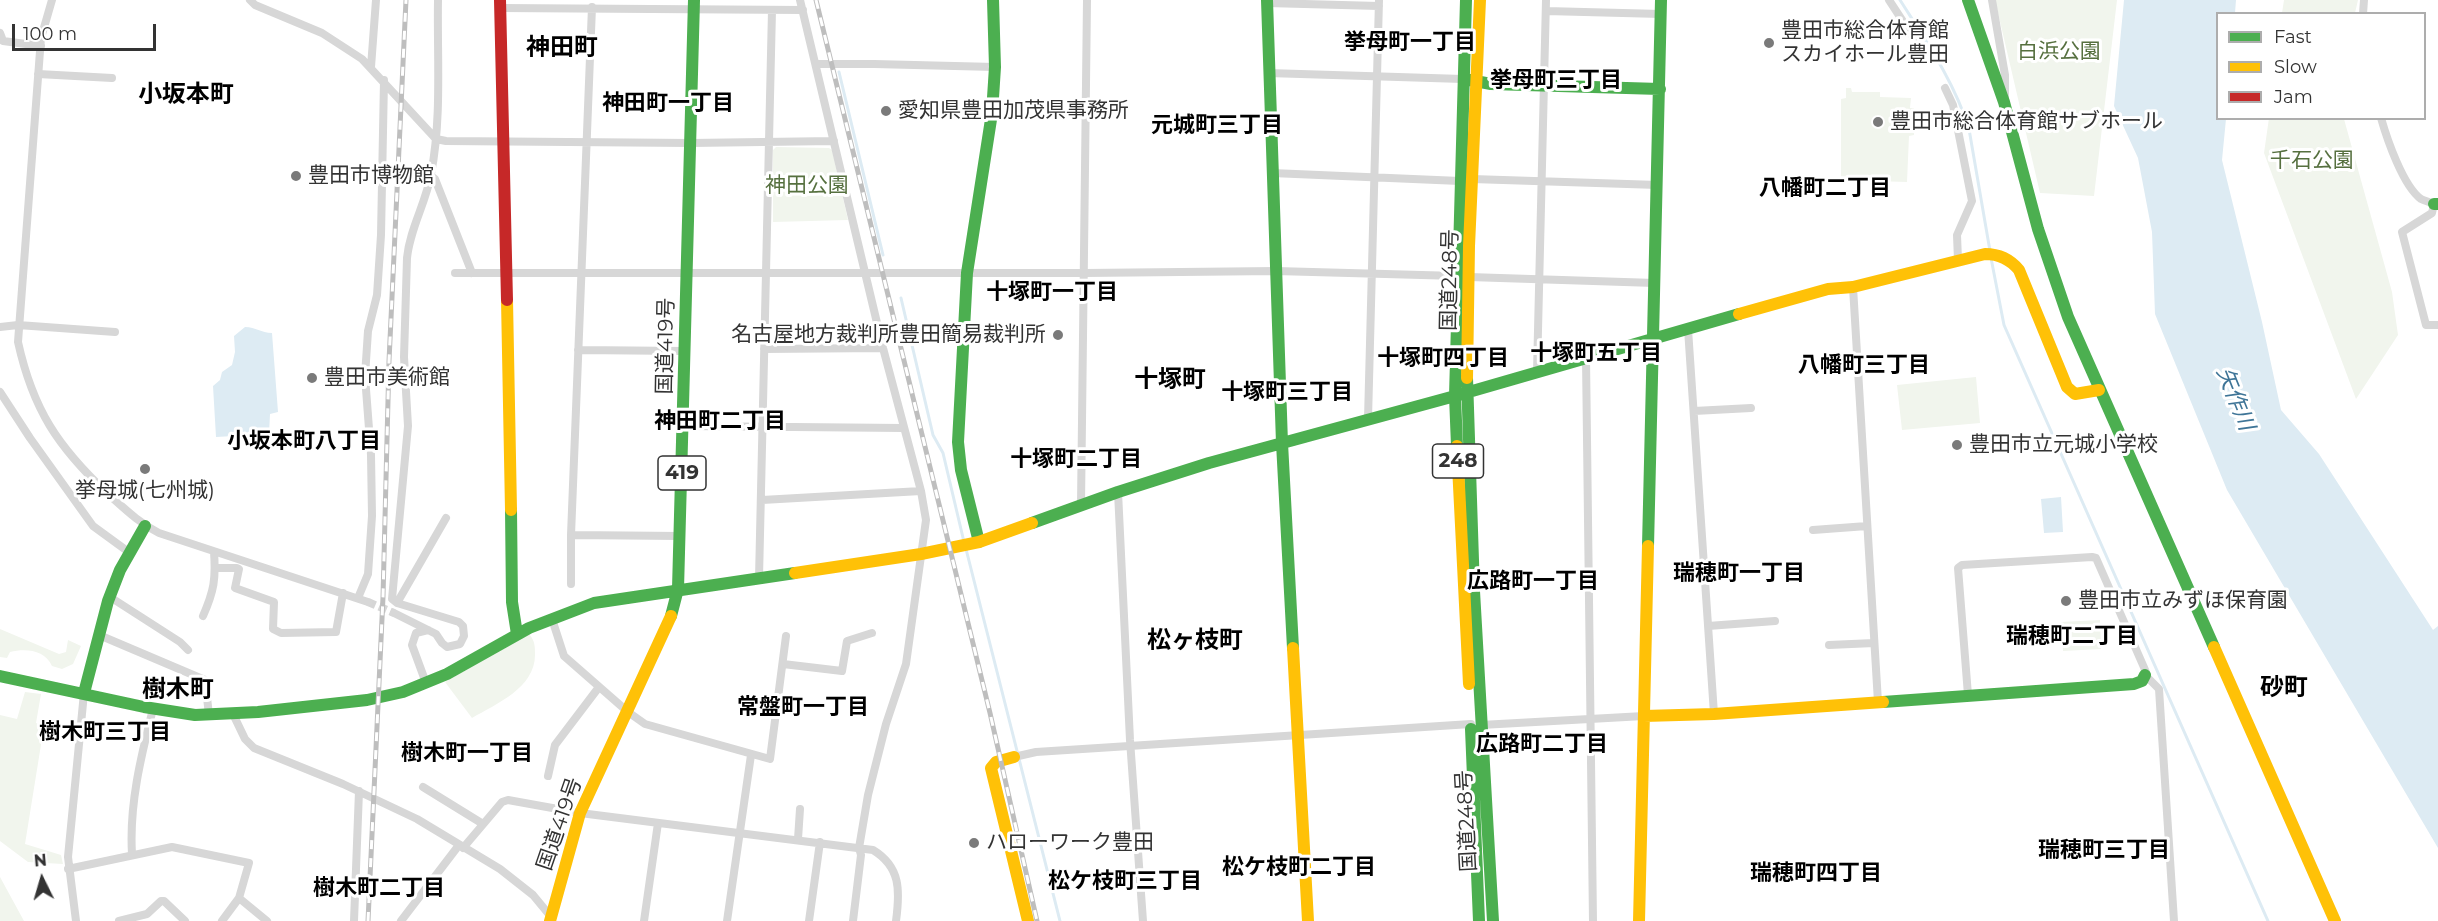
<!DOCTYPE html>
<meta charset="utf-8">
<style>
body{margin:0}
#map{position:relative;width:2438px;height:921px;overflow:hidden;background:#fff;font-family:Montserrat,sans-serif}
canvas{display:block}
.legend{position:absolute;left:2216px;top:12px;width:210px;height:108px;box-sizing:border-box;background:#fff;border:2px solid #adadad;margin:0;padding:8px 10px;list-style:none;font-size:18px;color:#333}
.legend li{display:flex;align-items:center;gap:12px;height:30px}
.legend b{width:30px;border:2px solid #adadad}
.north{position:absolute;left:12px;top:849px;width:60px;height:60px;-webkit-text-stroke:4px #fff;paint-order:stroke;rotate:355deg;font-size:16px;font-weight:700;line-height:24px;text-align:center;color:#333}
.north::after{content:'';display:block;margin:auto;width:21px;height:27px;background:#333;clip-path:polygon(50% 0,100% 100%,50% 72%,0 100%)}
.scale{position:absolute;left:12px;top:24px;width:144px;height:27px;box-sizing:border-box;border:3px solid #333;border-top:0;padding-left:8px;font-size:18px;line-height:21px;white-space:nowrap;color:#333;-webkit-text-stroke:4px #fff;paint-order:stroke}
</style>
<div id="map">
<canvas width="2438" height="921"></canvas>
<ul class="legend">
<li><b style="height:8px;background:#4caf50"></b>Fast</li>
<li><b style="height:8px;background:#ffc107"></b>Slow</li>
<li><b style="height:8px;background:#c62828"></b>Jam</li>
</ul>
<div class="north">N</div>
<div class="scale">100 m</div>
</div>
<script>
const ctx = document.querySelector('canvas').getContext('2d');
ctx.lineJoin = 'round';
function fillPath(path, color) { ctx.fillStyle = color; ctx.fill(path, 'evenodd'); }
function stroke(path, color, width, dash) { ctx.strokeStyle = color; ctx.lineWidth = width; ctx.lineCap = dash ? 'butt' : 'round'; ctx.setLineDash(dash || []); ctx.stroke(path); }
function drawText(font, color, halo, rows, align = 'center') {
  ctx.font = font + ' Montserrat,"Noto Sans JP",sans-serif'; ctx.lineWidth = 6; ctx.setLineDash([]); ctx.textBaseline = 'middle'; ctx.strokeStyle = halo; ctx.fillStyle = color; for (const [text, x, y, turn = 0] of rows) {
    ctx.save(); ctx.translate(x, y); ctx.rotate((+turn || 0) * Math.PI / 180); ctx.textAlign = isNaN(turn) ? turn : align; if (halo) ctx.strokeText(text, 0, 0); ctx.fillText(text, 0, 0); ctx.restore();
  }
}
fillPath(new Path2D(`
 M 1995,0 L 2117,0 L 2094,196 L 2040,193 Z
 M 2284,0 L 2358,0 L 2355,13 L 2282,13 Z
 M 1846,88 L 1851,88 L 1852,92 L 1880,92 L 1880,97 L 1911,98 L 1910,108 L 1914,108 L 1914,135 L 1909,136 L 1907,182 L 1841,180 L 1841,99 L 1846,98 Z
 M 2269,118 L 2344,119 L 2392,292 L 2398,335 L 2356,399 L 2264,153 Z
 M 776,147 L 829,148 L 832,150 L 848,220 L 773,222 L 773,150 Z
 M 1976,377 L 1980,423 L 1902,430 L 1897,385 Z
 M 2100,620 L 2101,649 L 2063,651 L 2061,622 Z
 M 0,629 L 59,654 L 66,652 L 68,640 L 81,646 L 73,664 L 62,669 L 52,666 C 45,650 26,648 10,652 L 7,658 L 0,657 Z
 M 529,634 C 535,641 535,646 535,655 C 535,688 496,704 472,718 L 445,682 Z
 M 25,692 L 41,694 L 36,723 L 44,726 L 25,844 L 61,855 L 63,864 L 28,862 L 0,841 L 0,715 L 17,719 Z
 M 0,877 L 24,921 L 0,921 Z`), '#f1f5ed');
fillPath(new Path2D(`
 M 2124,0 L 2236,0 L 2235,13 L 2218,14 L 2218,118 L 2226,119 L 2222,160 L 2262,322 L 2281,410 L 2319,454 L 2433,630 L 2438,626 L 2438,848 L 2227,490 L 2155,314 L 2152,232 L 2138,158 L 2114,106 Z
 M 245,327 C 256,327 261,333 272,333 L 278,412 L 270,414 L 269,434 L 216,437 L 213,386 L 220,380 L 222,372 L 232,365 L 235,352 L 234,336 Z
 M 2061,497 L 2063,532 L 2044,533 L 2041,499 Z`), '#ddebf3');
stroke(new Path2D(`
 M 1900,0 C 1926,41 1954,81 1969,129 L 1990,251
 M 839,72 L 883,255
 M 1991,258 L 2004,325 L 2268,921
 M 901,298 L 933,435 L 943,453 L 964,542
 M 966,549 L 1060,921`), '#ddebf3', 3);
stroke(new Path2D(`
 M 368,602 L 394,613`), '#d6d6d6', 8, [8, 4]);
stroke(new Path2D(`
 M 52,0 L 41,38 L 18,342 C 33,410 58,447 108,494 C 125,509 139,523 159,533 L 368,602
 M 250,0 L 255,5 L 322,33 L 362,59 L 436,139 L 446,141 L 691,143 L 834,141
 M 800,0 L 883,348 L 921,491 L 926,520 L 906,664 L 886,724 L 868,795 L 859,848 L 861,855 L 853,921
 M 1889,0 L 1921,49
 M 1992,0 L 2005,75 L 2005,100
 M 1267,3 L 1379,6
 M 500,8 L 803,10
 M 1546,11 L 1661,14
 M 2363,14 L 2364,0
 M 0,33 L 3,41 L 41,46
 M 816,64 L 874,64 L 995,67
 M 371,67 L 376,0
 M 1268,73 L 1463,79
 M 38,74 L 112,78
 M 1945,88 L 1953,105 L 1972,201 L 1957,235 L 1958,260
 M 2381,118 C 2387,139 2403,186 2421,199 C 2425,201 2430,202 2434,204 L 2432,213 L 2402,232 L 2426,325 L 2438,325
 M 1272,173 L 1460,181
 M 431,176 L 435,179 L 472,273
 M 1472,179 L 1658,185
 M 455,273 L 1085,273 L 1276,271 L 1458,276
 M 1469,277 L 1655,283
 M 1853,287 L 1878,702
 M 0,327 L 18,325 L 115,332
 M 1688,329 L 1714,714
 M 764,349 L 883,348
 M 578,350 L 685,351
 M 1586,358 L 1593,921
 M 1537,372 L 1546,0
 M 0,392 L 30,438 L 93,526 L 130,553
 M 1694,411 L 1751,408
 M 1368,419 L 1379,0
 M 683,426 L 903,428
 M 1118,492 L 1130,740 L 1143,921
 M 762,500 L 921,491
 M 1081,505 L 1087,0
 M 1813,530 L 1867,526
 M 571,535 L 680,536
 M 215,568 L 237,568 L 239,569 L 235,588 L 274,602 L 273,629 L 281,633 L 336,632 L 343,593
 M 759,578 L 772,10
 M 571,584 L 571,535 L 592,7
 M 110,597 L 180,642 L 188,650
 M 358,598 L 368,574 L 372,516 L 371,455 L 365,376 L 368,331 L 377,295 L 381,235 L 384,80
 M 397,603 L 446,518
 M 394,613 L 436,634 L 442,643 L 447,647 L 460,644 L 464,636 L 463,626 L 459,622 L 397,603 L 392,599 L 408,426 L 404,357 L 407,258 C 410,228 426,203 431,174 C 442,118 437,57 438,0
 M 203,616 C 214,591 216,579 214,552
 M 552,619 L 564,656 L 628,712 L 645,724 L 770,759 L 786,636
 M 1708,626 L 1775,621
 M 99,635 L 205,680 L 209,715
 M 1829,645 L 1874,643
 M 783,664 L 842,671 L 847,641 L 872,633
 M 426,683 L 412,645 L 416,633 L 428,630
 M 1968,695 L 1958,568 L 1962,565 L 2092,557 L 2096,558 L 2146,672 L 2145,675 L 2159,689 L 2174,921
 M 233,714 L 245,739 L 254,748 L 343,784 L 417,819 L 500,869 L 533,895 L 552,918
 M 1481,725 L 1644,716
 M 1014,757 L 1036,752 L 1471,724
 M 548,776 L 555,745 L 599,687
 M 423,787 L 483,824
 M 798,839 L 800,809
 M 463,848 L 502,802 L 508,800 L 580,813 L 873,850 C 901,867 900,891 896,921
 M 132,854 C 129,805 141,756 153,709
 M 68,869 L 172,847 L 249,863 L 239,898 L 222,921
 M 239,898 L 267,921
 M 76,921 L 68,857 L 84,693
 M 119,921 L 147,914 L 161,901 L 164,901 L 185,921
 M 354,921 L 359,791
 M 401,921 L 459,845
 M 644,921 L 658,823
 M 727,921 L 751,755
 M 809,921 L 820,842`), '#d7d7d7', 8);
stroke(new Path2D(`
 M 1267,0 L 1282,443 L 1293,648
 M 1968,0 L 2004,102 L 2038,229 L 2068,317 L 2214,647
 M 1470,80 L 1491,84 L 1660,89
 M 2434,204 L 2438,204
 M 1467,378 L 1474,591 L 1493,921
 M 1457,446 L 1455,396 L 1466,0
 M 511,510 L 512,602 L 517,634
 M 1032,523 L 1118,492 L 1209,463 L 1455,396 L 1739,314
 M 979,542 L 961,470 L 958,442 L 967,273 L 992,113 L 995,67 L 993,0
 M 1648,546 L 1661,0
 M 671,616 L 678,589 L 694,0
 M 0,676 L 144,707 L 195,715 L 258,712 L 367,700 L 403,692 L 447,674 L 529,628 L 594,603 L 795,573
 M 84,693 L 108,601 L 120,570 L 145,526
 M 1883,702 L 2134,684 L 2142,681 L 2145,675
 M 1471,729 L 1479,921`), '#4caf50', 12);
stroke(new Path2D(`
 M 507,300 L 511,510
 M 1739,314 L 1828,289 L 1853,287 L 1985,254 C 1999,254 2010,259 2019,270 L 2067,387 L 2075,394 L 2099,390
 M 1467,378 L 1469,246 L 1480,0
 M 1457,446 L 1469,684
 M 795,573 L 921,554 L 979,542 L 1032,523
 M 2214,647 L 2335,921
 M 1293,648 L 1308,921
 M 1644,716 L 1714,714 L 1883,702
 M 1014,757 L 996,762 L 991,768 L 1028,921
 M 550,921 L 580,813 L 671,616
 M 1639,921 L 1648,546`), '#ffc107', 12);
stroke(new Path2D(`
 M 500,0 L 507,300`), '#c62828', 12);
const rail = new Path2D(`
 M 816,0 L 990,713 L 1037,921
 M 368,921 L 383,597 L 389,361 L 406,0`);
stroke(rail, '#bebebe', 5);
stroke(rail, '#fff', 3, [9]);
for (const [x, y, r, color] of [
 [1769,43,6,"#7a7a7a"],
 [886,111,6,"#7a7a7a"],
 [1878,122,6,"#7a7a7a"],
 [296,176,6,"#7a7a7a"],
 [1058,335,6,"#7a7a7a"],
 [312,378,6,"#7a7a7a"],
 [1957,445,6,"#7a7a7a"],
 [145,469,6,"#7a7a7a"],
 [2066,601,6,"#7a7a7a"],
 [974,843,6,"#7a7a7a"]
]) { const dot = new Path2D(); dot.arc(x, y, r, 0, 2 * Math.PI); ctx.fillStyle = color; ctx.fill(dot); stroke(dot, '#fff', 2); }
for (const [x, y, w] of [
 [1458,461,51],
 [682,473,48]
]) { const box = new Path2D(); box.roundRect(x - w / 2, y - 17, w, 34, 4.5); ctx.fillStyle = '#fff'; ctx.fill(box); stroke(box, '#333', 1.5); }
drawText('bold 20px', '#333', null, [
 ["248",1458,461],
 ["419",682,473]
]);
drawText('21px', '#333', '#fff', [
 ["豊田市総合体育館",1781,31],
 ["スカイホール豊田",1781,55],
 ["愛知県豊田加茂県事務所",898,111],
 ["豊田市総合体育館サブホール",1890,122],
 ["豊田市博物館",308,176],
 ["名古屋地方裁判所豊田簡易裁判所",1046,335,"right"],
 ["豊田市美術館",324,378],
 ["豊田市立元城小学校",1969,445],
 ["挙母城(七州城)",145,491,"center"],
 ["豊田市立みずほ保育園",2078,601],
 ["ハローワーク豊田",986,843]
], 'left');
drawText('21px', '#56703f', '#fff', [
 ["白浜公園",2059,52],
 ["千石公園",2312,161],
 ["神田公園",807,186]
]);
drawText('21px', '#333', '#fff', [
 ["国道248号",1450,280,-89],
 ["国道419号",666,346,-89],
 ["国道248号",1467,821,-93],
 ["国道419号",560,824,-71]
]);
drawText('bold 22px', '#000', '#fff', [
 ["挙母町一丁目",1410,43],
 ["挙母町三丁目",1556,81],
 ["神田町一丁目",668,104],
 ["元城町三丁目",1217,126],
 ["八幡町二丁目",1825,189],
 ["十塚町一丁目",1052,293],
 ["十塚町五丁目",1596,354],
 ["十塚町四丁目",1443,359],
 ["八幡町三丁目",1864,366],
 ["十塚町三丁目",1287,393],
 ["神田町二丁目",720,422],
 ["小坂本町八丁目",304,442],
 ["十塚町二丁目",1076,460],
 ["瑞穂町一丁目",1739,574],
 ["広路町一丁目",1533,582],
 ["瑞穂町二丁目",2072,637],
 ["常盤町一丁目",803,708],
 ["樹木町三丁目",105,733],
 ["広路町二丁目",1542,745],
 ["樹木町一丁目",467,754],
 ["瑞穂町三丁目",2104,851],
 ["松ケ枝町二丁目",1299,868],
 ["瑞穂町四丁目",1816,874],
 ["松ケ枝町三丁目",1125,882],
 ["樹木町二丁目",379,889]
]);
drawText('italic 22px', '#3f7597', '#fff', [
 ["矢作川",2235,399,68]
]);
drawText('bold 24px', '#000', '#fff', [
 ["神田町",562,48],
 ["小坂本町",186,95],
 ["十塚町",1170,380],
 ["松ヶ枝町",1195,641],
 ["砂町",2284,688],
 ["樹木町",178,690]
]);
</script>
